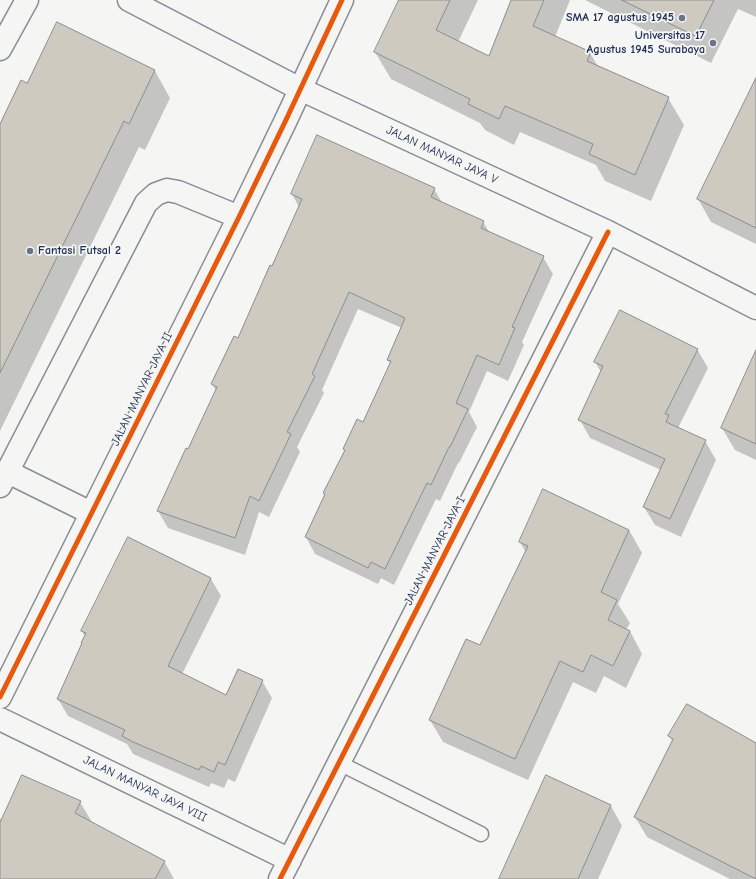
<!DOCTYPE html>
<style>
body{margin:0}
canvas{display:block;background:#f5f5f3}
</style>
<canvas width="756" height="879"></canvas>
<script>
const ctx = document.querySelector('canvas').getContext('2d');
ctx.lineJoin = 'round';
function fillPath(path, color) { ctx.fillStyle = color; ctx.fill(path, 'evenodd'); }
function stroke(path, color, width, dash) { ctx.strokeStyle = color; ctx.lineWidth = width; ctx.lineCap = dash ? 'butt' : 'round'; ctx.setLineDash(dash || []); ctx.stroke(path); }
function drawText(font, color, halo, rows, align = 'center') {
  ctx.font = font + ' "Comic Neue",sans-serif'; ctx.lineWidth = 3.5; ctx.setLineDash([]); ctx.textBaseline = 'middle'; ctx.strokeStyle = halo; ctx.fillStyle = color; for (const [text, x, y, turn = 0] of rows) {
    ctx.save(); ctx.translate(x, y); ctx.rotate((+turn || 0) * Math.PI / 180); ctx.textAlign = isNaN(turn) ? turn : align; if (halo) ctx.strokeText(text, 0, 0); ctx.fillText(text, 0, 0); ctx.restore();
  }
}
fillPath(new Path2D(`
 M 400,0 L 478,0 L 458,42 L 489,57 L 512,0 L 570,0 L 555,37 L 590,53 L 599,68 L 668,98 L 684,125 L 651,201 L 605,181 L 596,165 L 520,132 L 514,145 L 485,130 L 480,123 L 391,79 L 375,52 Z
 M 585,0 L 756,0 L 756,17 L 738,9 L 711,63 Z
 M 58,24 L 155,71 L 170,98 L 145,150 L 139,147 L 0,431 L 0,126 L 27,84 Z
 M 756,120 L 756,244 L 711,222 L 698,199 Z
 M 434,189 L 443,204 L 483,222 L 490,233 L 543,257 L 553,274 L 522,342 L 524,345 L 508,381 L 487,371 L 469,412 L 477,427 L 459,463 L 458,463 L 440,501 L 436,499 L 394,585 L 381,578 L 378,584 L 315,554 L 306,537 L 346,451 L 344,449 L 363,423 L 391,365 L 388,360 L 402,328 L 358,309 L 322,390 L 324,393 L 297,447 L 300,452 L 269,517 L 259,512 L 245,555 L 168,528 L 158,511 L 189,450 L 216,391 L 212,384 L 238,339 L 299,207 L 292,194 Z
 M 697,349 L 708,368 L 678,428 L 705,441 L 716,460 L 681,537 L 655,525 L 644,507 L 661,470 L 590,438 L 580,420 L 601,372 L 595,362 Z
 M 756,361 L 756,460 L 735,450 L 722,428 Z
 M 629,530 L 642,553 L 618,604 L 630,623 L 626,630 L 630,631 L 642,654 L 626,688 L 604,676 L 596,693 L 573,682 L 528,780 L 443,742 L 430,720 L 481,646 L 526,553 L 520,542 Z
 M 211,579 L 221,596 L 182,674 L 227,696 L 262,681 L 272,698 L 235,782 L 228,779 L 224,788 L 211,783 L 209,787 L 133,754 L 127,744 L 68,716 L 58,699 L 85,637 L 82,631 Z
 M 669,736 L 756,745 L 756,879 L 730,879 L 647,837 L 635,817 L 673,742 Z
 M 80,802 L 92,822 L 91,823 L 164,861 L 174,879 L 0,879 L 0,818 L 2,820 Z
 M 611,806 L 622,826 L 598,879 L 599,879 L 500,879 Z`), '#0003');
const building = new Path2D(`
 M 399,0 L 450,0 L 436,30 L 489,56 L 511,0 L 544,0 L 533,26 L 591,52 L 587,61 L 669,97 L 635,175 L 589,154 L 593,144 L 505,106 L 499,119 L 468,104 L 470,99 L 374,52 Z
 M 622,0 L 714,0 L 696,36 Z
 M 57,22 L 155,70 L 129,124 L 124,121 L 0,373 L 0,124 L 21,80 L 27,83 Z
 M 756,78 L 756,228 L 697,199 Z
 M 317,135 L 435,188 L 431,197 L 484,221 L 481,228 L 544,256 L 512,327 L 515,328 L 499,365 L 477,355 L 456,403 L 468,409 L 450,447 L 449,447 L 431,485 L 427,483 L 385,569 L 371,562 L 368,568 L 305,537 L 325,494 L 323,493 L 345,450 L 343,449 L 357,419 L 363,422 L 391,361 L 387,360 L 405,318 L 349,292 L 312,374 L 315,376 L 287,432 L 291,434 L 259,501 L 250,496 L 235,538 L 157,511 L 186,448 L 188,449 L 217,387 L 211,384 L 234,336 L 238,338 L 270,265 L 272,266 L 302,199 L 291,194 Z
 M 620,310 L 698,349 L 665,414 L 669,415 L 666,422 L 706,440 L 670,519 L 643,507 L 665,459 L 578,420 L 603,366 L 594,362 Z
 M 756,350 L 756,444 L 721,428 Z
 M 543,489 L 629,530 L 601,592 L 617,600 L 608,620 L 630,631 L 613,666 L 591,655 L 583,672 L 560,661 L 515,759 L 429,720 L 466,639 L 480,645 L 528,546 L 519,542 Z
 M 128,537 L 211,578 L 168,666 L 226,695 L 238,669 L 263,680 L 225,765 L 218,762 L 214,772 L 201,766 L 199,770 L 133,742 L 122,736 L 125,730 L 57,699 L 82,643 L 81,643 L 86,633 L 81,631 Z
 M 687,704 L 756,743 L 756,879 L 634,817 L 673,739 L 668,736 Z
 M 22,775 L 81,801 L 75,813 L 165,861 L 155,879 L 0,879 L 0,823 Z
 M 546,775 L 611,805 L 578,879 L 499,879 Z`);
fillPath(building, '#cfcac0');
stroke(building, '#898d95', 1);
const service = new Path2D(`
 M 339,763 L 481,834`);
const minor = new Path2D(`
 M 129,0 L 300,89 L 608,232 L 756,308
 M 0,49 L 27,0
 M 8,472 L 91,513
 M 0,486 L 146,203 L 156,194 L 167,190 L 178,192 L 239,217
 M 0,697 L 239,217 L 285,122 L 342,0
 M 0,719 L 290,860
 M 280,879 L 608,232`);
stroke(service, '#898d95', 17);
stroke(minor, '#898d95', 25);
stroke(service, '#f5f5f3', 14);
stroke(minor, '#f5f5f3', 22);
stroke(new Path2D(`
 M 0,697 L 239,217 L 285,122 L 342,0
 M 280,879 L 608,232`), '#e8590c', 5);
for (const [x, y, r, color] of [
 [682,18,4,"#677492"],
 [713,43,4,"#677492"],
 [30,251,4,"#677492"]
]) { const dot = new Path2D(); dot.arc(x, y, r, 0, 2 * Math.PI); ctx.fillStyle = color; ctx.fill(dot); stroke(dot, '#f6f6f2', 1.5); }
drawText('bold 12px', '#1b2f5e', '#f6f6f2', [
 ["SMA 17 agustus 1945",674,18],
 ["Universitas 17",705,36],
 ["Agustus 1945 Surabaya",705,50],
 ["Fantasi Futsal 2",38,251,"left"]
], 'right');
drawText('12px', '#1b2f5e', '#f6f6f2', [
 ["JALAN MANYAR JAYA V",442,155,25],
 ["JALAN MANYAR JAYA II",142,389,-64],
 ["JALAN MANYAR JAYA I",435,551,-63],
 ["JALAN MANYAR JAYA VIII",145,789,26]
]);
</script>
